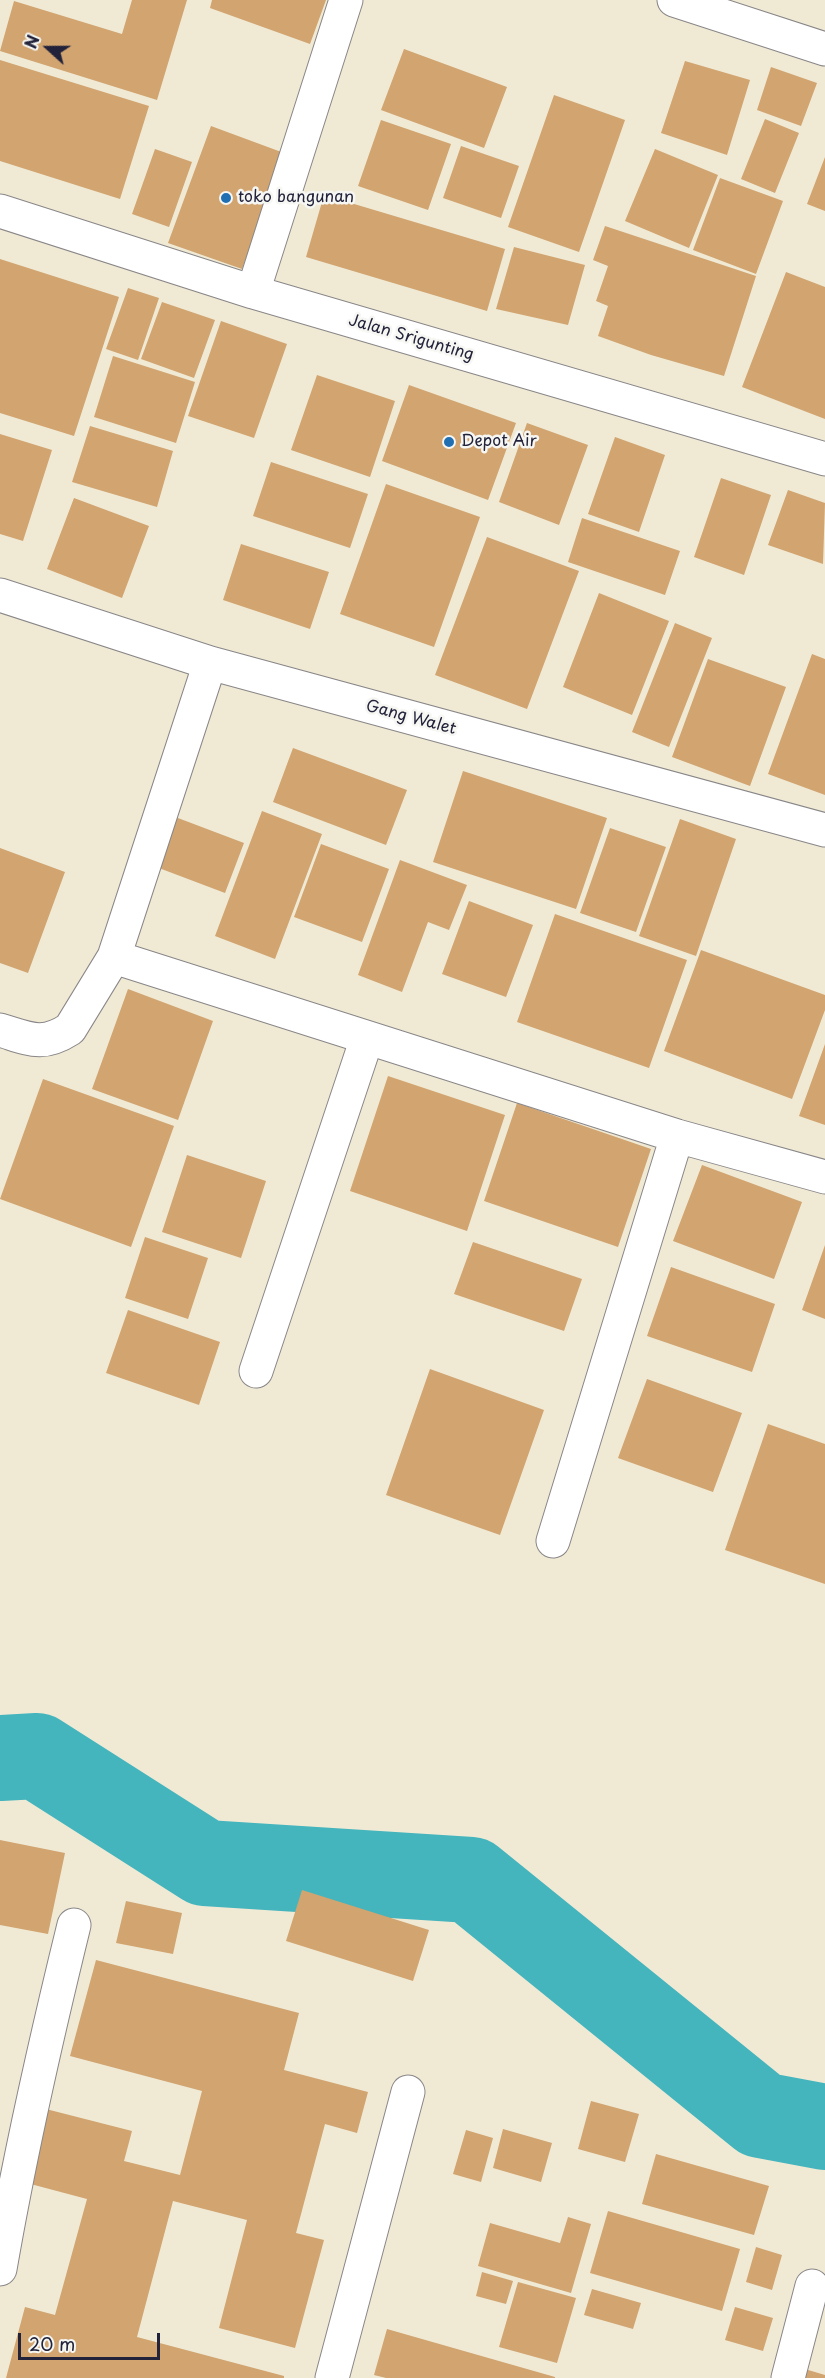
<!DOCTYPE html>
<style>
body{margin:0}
#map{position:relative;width:825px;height:2378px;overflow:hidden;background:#f0ead5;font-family:"Playpen Sans",sans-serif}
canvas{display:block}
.north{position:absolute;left:18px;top:18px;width:60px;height:60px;-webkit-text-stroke:4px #f6f6f2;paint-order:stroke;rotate:291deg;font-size:16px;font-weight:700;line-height:24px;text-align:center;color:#22223b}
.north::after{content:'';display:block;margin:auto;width:21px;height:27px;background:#22223b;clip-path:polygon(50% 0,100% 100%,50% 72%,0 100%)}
.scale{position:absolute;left:18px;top:2333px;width:142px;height:27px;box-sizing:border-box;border:3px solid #22223b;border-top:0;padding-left:8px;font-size:18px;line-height:21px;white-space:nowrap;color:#22223b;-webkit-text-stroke:4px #f6f6f2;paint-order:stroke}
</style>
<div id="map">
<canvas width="825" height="2378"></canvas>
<div class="north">N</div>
<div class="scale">20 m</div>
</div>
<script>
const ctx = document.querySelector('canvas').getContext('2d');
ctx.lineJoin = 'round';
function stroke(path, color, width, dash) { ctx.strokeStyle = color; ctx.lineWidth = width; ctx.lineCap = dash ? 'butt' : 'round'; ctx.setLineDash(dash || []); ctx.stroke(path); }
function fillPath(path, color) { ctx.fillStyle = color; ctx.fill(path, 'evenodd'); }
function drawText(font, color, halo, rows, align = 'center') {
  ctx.font = font + ' "Playpen Sans",sans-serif'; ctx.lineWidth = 5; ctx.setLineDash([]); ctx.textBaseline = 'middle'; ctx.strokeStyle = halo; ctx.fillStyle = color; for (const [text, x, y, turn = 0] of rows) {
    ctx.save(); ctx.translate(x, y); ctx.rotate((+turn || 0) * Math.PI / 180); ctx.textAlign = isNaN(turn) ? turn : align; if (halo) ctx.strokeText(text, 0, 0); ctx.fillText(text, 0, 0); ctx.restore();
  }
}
stroke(new Path2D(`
 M 0,1758 L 37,1756 L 205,1863 L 471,1880 L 761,2115 L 825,2127`), '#44b4bd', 86);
fillPath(new Path2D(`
 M 132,0 L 187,0 L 157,100 L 0,51 L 14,1 L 122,34 Z
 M 212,0 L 326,0 L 310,44 L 210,8 Z
 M 404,49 L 507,87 L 484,148 L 381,110 Z
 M 0,60 L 149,106 L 120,199 L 0,161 Z
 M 685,61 L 750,80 L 727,155 L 661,133 Z
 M 771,67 L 817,83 L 801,126 L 757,110 Z
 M 554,95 L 625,120 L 579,252 L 508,227 Z
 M 765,119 L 799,133 L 775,193 L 741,179 Z
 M 381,120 L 451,144 L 428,210 L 358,186 Z
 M 211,126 L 284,153 L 242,269 L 168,243 Z
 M 461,146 L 519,166 L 501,218 L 443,198 Z
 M 155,149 L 192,162 L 169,227 L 132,214 Z
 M 655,149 L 718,175 L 689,248 L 625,221 Z
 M 825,157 L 825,211 L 807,204 Z
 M 720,178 L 783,201 L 756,274 L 693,250 Z
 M 324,195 L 505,249 L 487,311 L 306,257 Z
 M 605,226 L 756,276 L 724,376 L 651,355 L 598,336 L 608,306 L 596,301 L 608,266 L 593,260 Z
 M 514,247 L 585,265 L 568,325 L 496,309 Z
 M 0,259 L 119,297 L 74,436 L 0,413 Z
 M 786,272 L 825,287 L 825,419 L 742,387 Z
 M 128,288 L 159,298 L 138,360 L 106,349 Z
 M 162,302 L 215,320 L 194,378 L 141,359 Z
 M 221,321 L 287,344 L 254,438 L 188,416 Z
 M 113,356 L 195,382 L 176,443 L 94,417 Z
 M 317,375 L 395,401 L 370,477 L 291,450 Z
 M 409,385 L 516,423 L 488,500 L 382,461 Z
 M 527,423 L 588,445 L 559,525 L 499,502 Z
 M 90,426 L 173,451 L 157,507 L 72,482 Z
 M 0,434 L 52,450 L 23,541 L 0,534 Z
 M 615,437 L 665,455 L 639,532 L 588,514 Z
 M 271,462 L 368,494 L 350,548 L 253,516 Z
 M 721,478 L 771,495 L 744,575 L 694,557 Z
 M 386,484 L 480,517 L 434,647 L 340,614 Z
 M 788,490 L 825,503 L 823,564 L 768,545 Z
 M 74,498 L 149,526 L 122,598 L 47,569 Z
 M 582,518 L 680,551 L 665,595 L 568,562 Z
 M 487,537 L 579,571 L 527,709 L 435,675 Z
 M 241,544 L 329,572 L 310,629 L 223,600 Z
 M 599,593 L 669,621 L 632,715 L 563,687 Z
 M 675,623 L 712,638 L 669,747 L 632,732 Z
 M 812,654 L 825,659 L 825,795 L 768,774 Z
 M 708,659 L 786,687 L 750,786 L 672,757 Z
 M 293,748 L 407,790 L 386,845 L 273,802 Z
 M 463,771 L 607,818 L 576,909 L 433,862 Z
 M 262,811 L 322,834 L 275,959 L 215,936 Z
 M 170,815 L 244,843 L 225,893 L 151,865 Z
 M 680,819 L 736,839 L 696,956 L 639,936 Z
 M 610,828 L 666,847 L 636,932 L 580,913 Z
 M 321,844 L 389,869 L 362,942 L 294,917 Z
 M 0,848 L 65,872 L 28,973 L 0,963 Z
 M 400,860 L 467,885 L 449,930 L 428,922 L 402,992 L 358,975 Z
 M 469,901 L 533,925 L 506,997 L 442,974 Z
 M 555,914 L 687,960 L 649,1068 L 517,1022 Z
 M 701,950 L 825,995 L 825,1010 L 792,1099 L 664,1051 Z
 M 128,989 L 213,1021 L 178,1120 L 92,1089 Z
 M 825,1044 L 825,1125 L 799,1116 Z
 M 388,1076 L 505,1115 L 467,1231 L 350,1191 Z
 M 43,1079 L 174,1126 L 131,1247 L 0,1199 Z
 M 517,1103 L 651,1149 L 618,1247 L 484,1201 Z
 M 187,1155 L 266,1181 L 241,1258 L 162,1232 Z
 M 702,1165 L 802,1202 L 774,1279 L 673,1241 Z
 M 145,1237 L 208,1258 L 188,1319 L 125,1298 Z
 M 473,1242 L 582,1279 L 564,1331 L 454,1294 Z
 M 825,1245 L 825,1319 L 802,1310 Z
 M 671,1267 L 775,1304 L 752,1372 L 647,1336 Z
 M 128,1310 L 220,1342 L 199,1405 L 106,1373 Z
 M 430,1369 L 544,1410 L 500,1535 L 386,1495 Z
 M 647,1379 L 742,1413 L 713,1492 L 618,1458 Z
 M 768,1424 L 825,1444 L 825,1584 L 725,1550 Z
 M 0,1840 L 65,1853 L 48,1934 L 0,1925 Z
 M 302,1890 L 429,1930 L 413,1981 L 286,1941 Z
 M 126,1901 L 182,1913 L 173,1954 L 116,1943 Z
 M 96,1960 L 299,2013 L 284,2070 L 368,2092 L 357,2133 L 325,2124 L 296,2233 L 324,2240 L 295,2348 L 219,2328 L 247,2220 L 173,2201 L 137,2337 L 284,2376 L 284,2378 L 6,2378 L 25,2307 L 55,2315 L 87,2199 L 23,2182 L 42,2108 L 132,2131 L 124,2161 L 180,2175 L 202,2091 L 70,2056 Z
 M 591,2101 L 639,2114 L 625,2162 L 578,2149 Z
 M 503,2129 L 552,2143 L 541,2182 L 493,2168 Z
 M 466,2130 L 493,2138 L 481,2182 L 453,2174 Z
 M 656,2154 L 769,2186 L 754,2235 L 642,2204 Z
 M 608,2211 L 740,2249 L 722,2311 L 590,2273 Z
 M 568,2217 L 591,2224 L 571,2293 L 478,2266 L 490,2223 L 560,2243 Z
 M 756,2247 L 782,2255 L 772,2290 L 746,2282 Z
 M 482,2272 L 513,2281 L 506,2304 L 476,2296 Z
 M 518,2282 L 576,2298 L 557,2363 L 499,2347 Z
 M 592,2289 L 641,2303 L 633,2329 L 584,2315 Z
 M 735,2307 L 773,2318 L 763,2351 L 725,2340 Z
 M 387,2329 L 555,2377 L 555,2378 L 386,2378 L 374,2375 Z
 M 798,2367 L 825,2375 L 825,2378 L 795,2378 Z`), '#d1a470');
const street = new Path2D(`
 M 674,0 L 825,49
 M 0,211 L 253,292 L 825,459
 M 253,292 L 346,0
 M 0,595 L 210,663 L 825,830
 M 114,957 L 677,1136 L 825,1177
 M 0,1030 C 30,1039 42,1047 70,1029 L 114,957 L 210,663
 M 256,1371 L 367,1038
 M 553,1541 L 677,1136
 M 0,2269 C 20,2153 46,2039 74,1925
 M 332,2378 L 408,2092
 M 788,2378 L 812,2286`);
stroke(street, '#898688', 35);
stroke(street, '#fff', 33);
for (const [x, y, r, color] of [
 [226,198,6,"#1f6fb2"],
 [449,442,6,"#1f6fb2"]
]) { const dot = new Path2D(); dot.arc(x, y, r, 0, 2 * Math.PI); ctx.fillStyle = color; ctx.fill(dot); stroke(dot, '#f6f6f2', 2); }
drawText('16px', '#22223b', '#f6f6f2', [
 ["toko bangunan",238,198],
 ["Depot Air",461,442]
], 'left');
drawText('16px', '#22223b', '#f6f6f2', [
 ["Jalan Srigunting",411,338,16],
 ["Gang Walet",411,718,15]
]);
</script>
